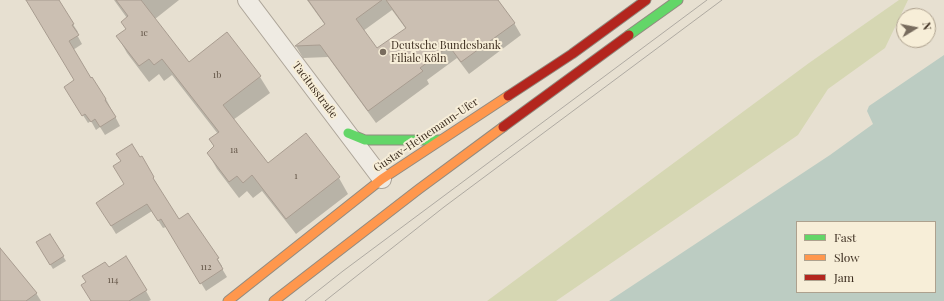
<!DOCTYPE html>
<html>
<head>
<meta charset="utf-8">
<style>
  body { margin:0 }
  #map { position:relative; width:944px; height:301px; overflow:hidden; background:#e7e0d1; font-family:"Playfair Display",serif }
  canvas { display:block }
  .legend { position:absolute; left:796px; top:221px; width:140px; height:72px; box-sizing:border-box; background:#f7eed8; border:1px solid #ada18e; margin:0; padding:5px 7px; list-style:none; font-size:12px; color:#3d2e20 }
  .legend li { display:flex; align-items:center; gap:8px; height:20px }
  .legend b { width:20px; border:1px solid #ada18e }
  .north { position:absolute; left:896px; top:8px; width:40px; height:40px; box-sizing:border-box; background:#f7eed8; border:1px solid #ada18e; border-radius:50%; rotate:80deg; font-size:11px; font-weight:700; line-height:16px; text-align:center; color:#3d2e20 }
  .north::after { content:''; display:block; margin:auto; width:14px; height:18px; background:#786c5e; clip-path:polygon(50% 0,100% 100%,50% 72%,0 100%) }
</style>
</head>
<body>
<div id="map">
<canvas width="944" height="301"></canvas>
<ul class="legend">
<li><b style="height:5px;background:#63d668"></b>Fast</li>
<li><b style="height:5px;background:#ff974d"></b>Slow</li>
<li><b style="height:5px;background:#b3261e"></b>Jam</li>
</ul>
<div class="north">N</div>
</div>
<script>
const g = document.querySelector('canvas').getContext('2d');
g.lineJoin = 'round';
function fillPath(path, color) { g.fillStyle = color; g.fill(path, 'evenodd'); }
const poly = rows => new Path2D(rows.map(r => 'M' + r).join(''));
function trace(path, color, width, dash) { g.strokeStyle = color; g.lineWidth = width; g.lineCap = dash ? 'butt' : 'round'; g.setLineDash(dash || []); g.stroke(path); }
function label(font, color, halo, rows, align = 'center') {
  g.font = font + ' "Playfair Display",serif'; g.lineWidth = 4; g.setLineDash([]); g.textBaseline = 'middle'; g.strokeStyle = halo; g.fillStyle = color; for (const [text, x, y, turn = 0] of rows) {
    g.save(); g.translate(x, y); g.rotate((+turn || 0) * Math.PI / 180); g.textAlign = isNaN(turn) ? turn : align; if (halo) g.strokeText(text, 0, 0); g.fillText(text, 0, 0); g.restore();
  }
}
const green = poly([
  [899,0,908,0,885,48,828,89,798,135,556,301,487,301,809,63]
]);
const water = poly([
  [944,55,944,301,609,301,830,155,873,124,867,111,869,106],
  [797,222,935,222,935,292,797,292]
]);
const shadow = poly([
  [27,0,57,0,78,32,76,33,82,44,73,50,91,79,92,78,106,99,120,126,105,135,100,127,96,130,91,121,88,123,70,95,76,81],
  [114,0,179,0,155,19,189,63,260,77,270,93,233,120,268,164,339,178,348,194,296,234,262,191,253,198,247,191,239,198,217,169,208,153,215,148,210,140,218,134,172,75,164,81,159,74,149,82,127,53,118,37,127,30,122,22,127,18],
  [307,0,497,0,514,23,521,35,469,74,457,58,427,80,429,84,376,123,328,57,303,58,296,46,325,25],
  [392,10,406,29,377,49,363,31],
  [141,158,158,186,157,186,179,220,193,220,222,266,221,267,227,277,206,291,166,227,163,228,152,211,116,234,102,211,125,184],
  [50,235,66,261,53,269,37,243],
  [0,249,36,293,41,301,0,301],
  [108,269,146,291,151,300,149,301,92,301]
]);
const building = poly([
  [26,0,59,0,74,24,72,25,79,35,69,41,91,78,92,77,106,99,105,100,116,117,100,127,95,119,91,122,85,114,82,116,64,87,74,80,26,0],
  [116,0,141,0,189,62,227,32,261,76,223,105,268,163,306,133,340,177,286,219,252,175,243,183,237,176,229,182,207,153,214,146,209,139,219,132,162,59,154,65,149,59,139,66,116,36,126,29,121,22,128,16,116,0],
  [308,0,382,0,356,19,377,48,406,28,386,0,498,0,515,23,461,62,449,46,420,68,423,71,368,111,320,45,295,46,325,24,308,0],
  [132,144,140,157,142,156,154,177,153,178,179,219,188,213,219,258,217,259,223,269,200,284,161,219,158,221,147,204,111,226,96,203,124,184,113,166,121,161,116,154,132,144],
  [50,234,64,256,50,265,36,242,50,234],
  [0,248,37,293,26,301,0,301,0,248],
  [126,256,147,290,129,301,91,301,81,285,86,282,82,276,105,262,109,267,126,256]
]);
const street = poly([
  [247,0,382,179]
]);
const fast = poly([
  [629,35,678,0],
  [348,133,365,140,439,140]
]);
const slow = poly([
  [228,301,382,179,508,96],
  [274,301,419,189,503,127]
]);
const jam = poly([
  [508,96,572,54,646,0],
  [503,127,629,35]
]);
const tram = poly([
  [305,301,343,271,707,0],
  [325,301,444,207,722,0]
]);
const markers = [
  [383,52,4,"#786c5e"]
];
const numberNames = [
  ["1c",144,33],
  ["1b",217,75],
  ["1a",234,150],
  ["1",296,176],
  ["112",206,267],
  ["114",113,280]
];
const poiNames = [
  ["Deutsche Bundesbank",391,46],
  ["Filiale Köln",391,59]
];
const streetNames = [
  ["Tacitusstraße",315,90,53],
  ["Gustav-Heinemann-Ufer",426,135,-34]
];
fillPath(green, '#d6d7b3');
fillPath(water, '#bcccc2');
fillPath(shadow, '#0003');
fillPath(building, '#cbbfb2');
trace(building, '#a89c90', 1);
trace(street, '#ada599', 20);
trace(fast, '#928b80', 11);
trace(slow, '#928b80', 11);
trace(jam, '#928b80', 11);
trace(street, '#efebe3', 18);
trace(fast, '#63d668', 9);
trace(slow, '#ff974d', 9);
trace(jam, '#b3261e', 9);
trace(tram, '#afaaa2', 1);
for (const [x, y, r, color] of markers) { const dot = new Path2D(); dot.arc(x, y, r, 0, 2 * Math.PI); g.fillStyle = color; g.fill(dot); trace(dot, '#f7eed8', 1.5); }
label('9px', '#605244', null, numberNames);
label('11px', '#3d2e20', '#f7eed8', poiNames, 'left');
label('11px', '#3d2e20', '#f7eed8', streetNames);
</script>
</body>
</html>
